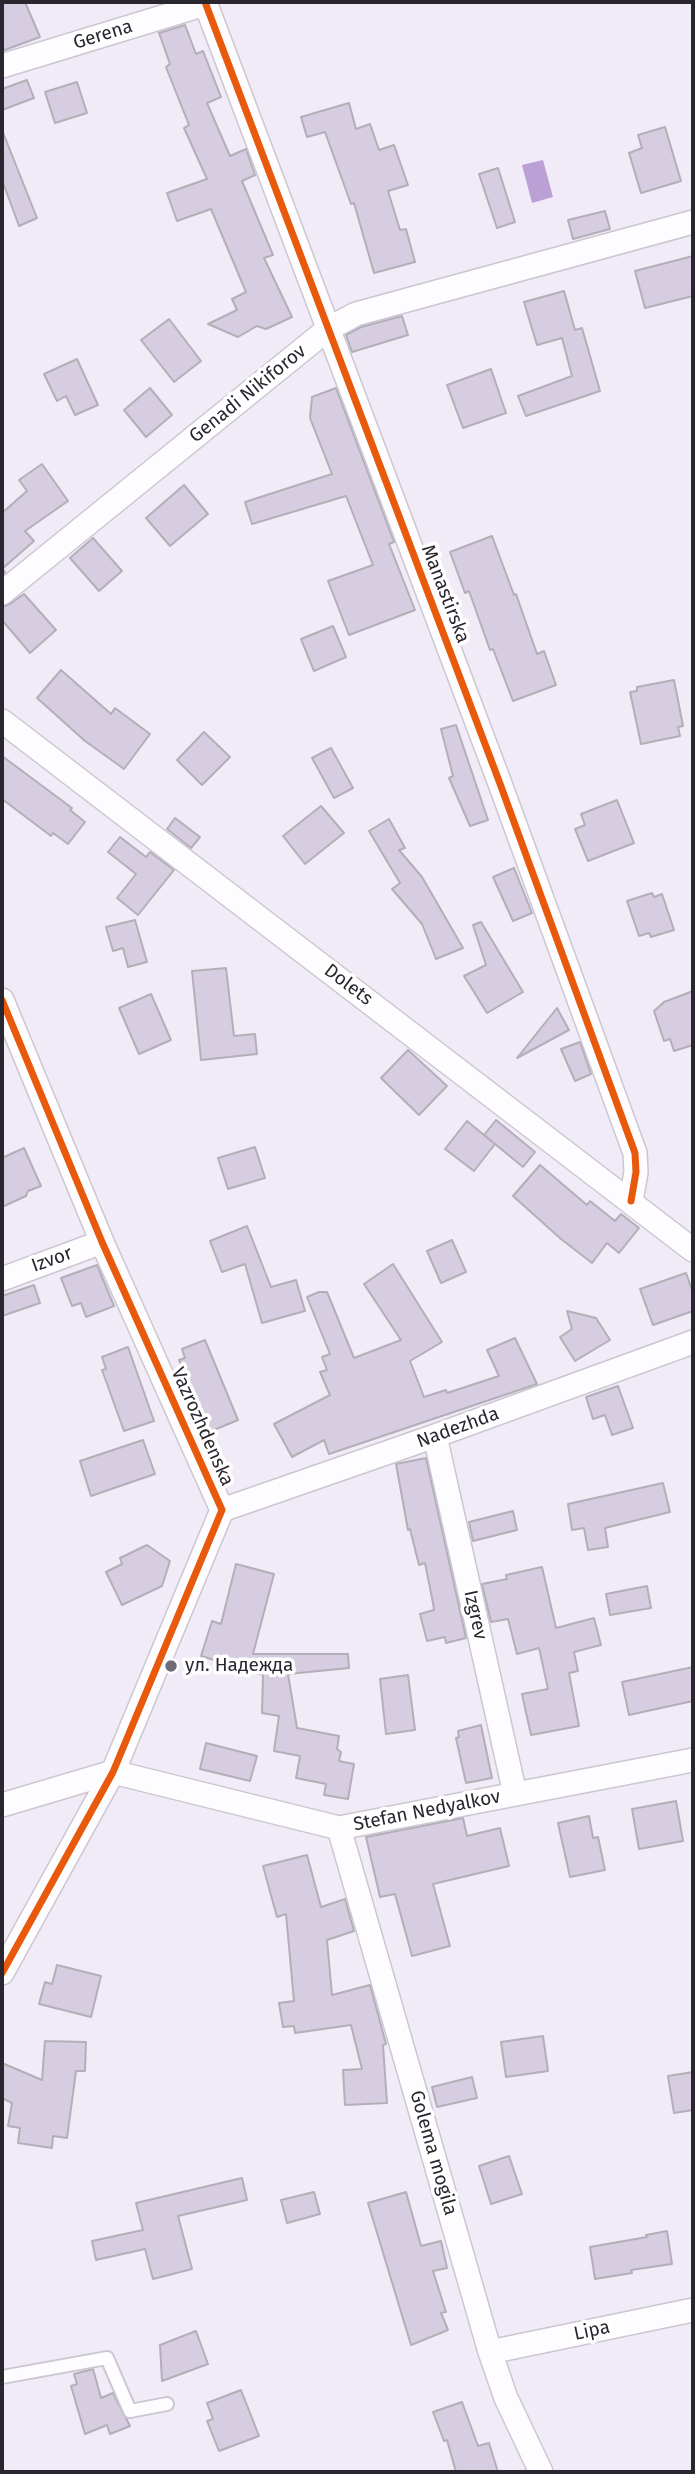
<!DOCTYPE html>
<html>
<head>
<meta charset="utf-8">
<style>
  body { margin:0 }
  #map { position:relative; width:695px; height:2474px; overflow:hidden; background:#f1ebf7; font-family:"Fira Sans",sans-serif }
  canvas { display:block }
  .frame { position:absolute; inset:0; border:4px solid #2a262f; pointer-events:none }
</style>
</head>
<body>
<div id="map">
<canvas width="695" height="2474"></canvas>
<div class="frame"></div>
</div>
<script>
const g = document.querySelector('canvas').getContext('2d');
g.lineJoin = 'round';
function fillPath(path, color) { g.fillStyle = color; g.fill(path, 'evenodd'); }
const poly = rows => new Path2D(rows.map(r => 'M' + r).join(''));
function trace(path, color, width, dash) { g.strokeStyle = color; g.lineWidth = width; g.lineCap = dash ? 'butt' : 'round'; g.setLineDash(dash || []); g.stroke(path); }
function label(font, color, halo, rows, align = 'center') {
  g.font = font + ' "Fira Sans",sans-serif'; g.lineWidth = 7; g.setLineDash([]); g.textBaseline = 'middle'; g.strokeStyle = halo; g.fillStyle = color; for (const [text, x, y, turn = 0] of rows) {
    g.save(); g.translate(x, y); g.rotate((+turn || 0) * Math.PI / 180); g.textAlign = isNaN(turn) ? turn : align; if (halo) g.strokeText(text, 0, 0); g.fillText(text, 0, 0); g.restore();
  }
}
const water = poly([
  [543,160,553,197,532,203,522,165]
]);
const building = poly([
  [2,2,25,2,40,37,2,51,2,2],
  [185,25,196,54,203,51,221,97,207,103,230,156,246,149,255,175,242,181,273,255,264,258,292,317,266,329,257,326,238,337,208,324,237,310,232,299,246,292,211,209,177,221,167,193,207,179,184,128,189,125,166,67,170,64,159,33,185,25],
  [27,80,34,98,2,110,2,89,27,80],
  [77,82,87,113,55,123,45,92,77,82],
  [349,103,356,129,370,124,379,150,394,145,408,185,388,191,400,230,406,229,415,262,374,273,354,203,351,204,325,132,307,137,301,117,349,103],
  [665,127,681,181,641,193,629,153,642,148,638,135,665,127],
  [2,130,37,218,19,226,2,180,2,130],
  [498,168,515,222,497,228,479,174,498,168],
  [605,211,610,229,573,239,568,220,605,211],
  [693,256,693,296,645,308,635,271,693,256],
  [564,291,575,330,582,328,600,391,526,416,518,396,572,376,562,338,537,345,524,302,564,291],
  [402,316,408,335,352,352,346,335,361,327,402,316],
  [169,319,201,361,174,382,141,340,169,319],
  [77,359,98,405,75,415,66,396,57,401,44,374,77,359],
  [491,369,506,413,463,428,447,385,491,369],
  [150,388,172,415,146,437,124,410,150,388],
  [336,388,394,542,389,544,415,610,349,635,328,581,373,565,346,496,252,524,245,502,332,474,310,418,312,397,336,388],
  [42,464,68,501,25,531,34,541,2,569,5,572,2,575,2,513,27,491,19,480,42,464],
  [184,485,208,514,170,546,146,518,184,485],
  [492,536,514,595,516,594,537,654,544,651,556,685,513,701,493,649,490,650,469,591,465,593,450,552,492,536],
  [93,538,122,571,99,591,70,558,93,538],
  [24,594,56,630,30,653,2,620,2,607,10,604,24,594],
  [333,626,346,657,314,671,301,639,333,626],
  [61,670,111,714,115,708,150,734,124,769,85,741,37,698,61,670],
  [674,680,683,726,678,727,680,736,641,744,630,692,637,691,637,687,674,680],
  [456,725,488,820,470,826,449,778,453,776,441,729,456,725],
  [204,732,230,757,202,785,177,760,204,732],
  [331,748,353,788,334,798,312,758,331,748],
  [2,756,72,808,70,810,85,822,68,844,53,833,51,836,2,799,2,756],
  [617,800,634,843,588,861,575,829,585,825,581,814,617,800],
  [321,806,344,833,305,864,283,836,321,806],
  [175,818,200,837,191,848,167,829,175,818],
  [389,819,405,848,399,850,422,877,463,948,436,959,422,924,392,889,400,883,369,831,389,819],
  [120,837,146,857,150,852,174,870,138,915,117,898,136,874,108,852,120,837],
  [514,868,532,913,513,921,493,877,514,868],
  [652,893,654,897,662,894,674,930,651,937,649,933,639,936,627,901,652,893],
  [135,920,147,962,128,967,123,948,113,951,106,927,135,920],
  [481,922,523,992,487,1013,464,976,486,965,473,925,481,922],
  [226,968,234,1036,255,1034,257,1054,201,1060,192,971,226,968],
  [693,991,693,1045,674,1051,670,1039,664,1041,654,1011,664,1002,693,991],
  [151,994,171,1040,139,1054,119,1008,151,994],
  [557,1008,569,1030,517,1058,557,1008],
  [580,1042,591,1074,575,1081,561,1049,580,1042],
  [408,1050,447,1086,419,1115,381,1078,408,1050],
  [496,1120,535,1152,523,1167,484,1135,496,1120],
  [467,1121,495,1144,474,1171,445,1149,467,1121],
  [255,1147,265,1178,228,1189,218,1158,255,1147],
  [24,1148,41,1186,28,1191,26,1196,2,1207,2,1158,24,1148],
  [540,1165,587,1205,590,1201,615,1221,621,1214,639,1228,619,1253,607,1243,592,1263,561,1239,513,1196,540,1165],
  [247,1226,271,1287,296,1280,305,1311,262,1323,245,1264,222,1272,210,1241,247,1226],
  [452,1240,466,1272,441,1283,427,1251,452,1240],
  [393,1264,442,1342,410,1361,424,1397,446,1390,447,1393,499,1376,487,1350,515,1338,537,1384,329,1454,324,1440,292,1457,274,1424,330,1395,320,1372,327,1370,322,1357,330,1354,307,1297,319,1292,327,1292,354,1358,401,1340,364,1284,393,1264],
  [97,1265,114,1306,86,1317,81,1303,72,1306,61,1278,97,1265],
  [686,1273,693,1293,693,1311,653,1325,640,1289,686,1273],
  [34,1285,40,1303,2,1316,2,1296,34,1285],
  [567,1311,596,1318,610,1340,575,1361,560,1337,572,1329,567,1311],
  [205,1340,238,1420,209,1432,179,1360,185,1358,182,1349,205,1340],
  [128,1347,154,1421,124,1431,102,1370,106,1369,102,1357,128,1347],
  [618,1386,633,1428,612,1435,605,1415,593,1419,586,1397,618,1386],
  [143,1440,155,1474,91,1496,80,1461,143,1440],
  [426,1458,466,1638,446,1643,445,1637,427,1641,420,1614,434,1610,433,1603,425,1563,419,1565,410,1529,408,1530,396,1464,426,1458],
  [663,1483,670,1512,605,1528,608,1547,588,1550,584,1528,572,1530,568,1504,663,1483],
  [513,1511,517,1530,473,1541,469,1522,513,1511],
  [147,1545,170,1561,162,1586,122,1605,106,1572,122,1564,120,1558,147,1545],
  [236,1564,274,1574,253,1654,348,1654,349,1668,288,1674,297,1728,339,1736,337,1749,341,1752,339,1761,354,1764,348,1799,324,1795,326,1784,296,1778,300,1756,274,1751,279,1716,262,1713,263,1675,201,1656,212,1621,221,1624,236,1564],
  [542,1567,556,1628,594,1618,601,1645,574,1652,578,1671,569,1673,579,1726,531,1735,522,1694,548,1689,539,1648,517,1654,508,1619,491,1622,482,1584,507,1579,506,1575,542,1567],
  [647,1586,651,1608,610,1615,606,1594,647,1586],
  [693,1667,693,1701,629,1715,622,1682,693,1667],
  [408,1675,415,1730,386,1734,380,1679,408,1675],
  [481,1725,492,1778,466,1783,456,1738,459,1737,458,1731,481,1725],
  [206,1743,257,1756,250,1781,200,1769,206,1743],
  [676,1801,683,1841,639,1849,632,1809,676,1801],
  [589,1816,593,1838,598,1837,605,1870,570,1877,558,1823,589,1816],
  [463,1818,467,1836,500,1828,509,1866,433,1884,450,1946,412,1956,395,1894,380,1897,366,1837,463,1818],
  [307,1855,321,1907,345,1899,354,1931,327,1940,332,1995,370,1985,386,2044,383,2045,387,2103,345,2105,343,2070,362,2069,351,2025,295,2033,294,2026,283,2027,279,2003,294,2001,286,1914,277,1917,263,1866,307,1855],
  [57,1965,101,1976,91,2017,39,2004,45,1982,52,1984,57,1965],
  [543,2036,548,2071,506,2077,501,2042,543,2036],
  [45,2041,86,2042,85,2071,76,2071,67,2138,53,2136,52,2148,18,2143,20,2128,8,2126,12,2103,2,2098,2,2063,42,2080,45,2041],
  [693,2072,693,2110,674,2113,668,2076,693,2072],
  [472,2077,477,2098,437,2107,432,2087,472,2077],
  [509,2156,522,2194,491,2204,479,2166,509,2156],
  [242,2178,247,2200,178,2216,192,2269,153,2279,145,2249,96,2260,92,2241,143,2230,136,2203,242,2178],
  [314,2192,320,2214,287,2223,281,2200,314,2192],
  [406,2192,421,2246,441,2241,447,2268,433,2271,446,2312,441,2313,448,2330,411,2345,368,2203,406,2192],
  [667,2231,672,2264,631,2270,632,2273,595,2279,590,2247,647,2237,646,2235,667,2231],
  [196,2331,208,2364,162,2381,160,2345,196,2331],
  [93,2369,101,2398,113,2393,130,2426,110,2434,107,2425,85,2434,71,2386,77,2384,74,2374,93,2369],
  [241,2390,259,2436,219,2451,207,2421,213,2419,207,2403,241,2390],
  [462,2402,478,2446,489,2443,498,2472,456,2472,447,2440,444,2441,433,2412,462,2402]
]);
const lane = poly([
  [2,2377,107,2358,130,2411,167,2404]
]);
const street = poly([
  [205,2,499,781,635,1153,636,1172,631,1201],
  [2,66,205,4],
  [2,593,328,329,356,314,693,222],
  [2,721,693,1250],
  [2,1000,102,1242,222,1510,113,1772,2,1973],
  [2,1279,102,1242],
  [435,1436,515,1794],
  [222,1510,435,1436,693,1342],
  [2,1805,113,1772,339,1828,693,1760],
  [339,1828,490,2352,506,2398,541,2472],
  [490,2352,693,2310]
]);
const cycleway = poly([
  [205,2,499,781,635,1153,636,1172,631,1201],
  [2,1000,102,1242,222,1510,113,1772,2,1973]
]);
const markers = [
  [171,1666,7,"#706b75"]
];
const streetNames = [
  ["Gerena",103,35,-17],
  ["Genadi Nikiforov",248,394,-39],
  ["Manastirska",445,594,69],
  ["Dolets",348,985,37],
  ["Izvor",52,1260,-20],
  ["Vazrozhdenska",202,1427,66],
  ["Nadezhda",458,1428,-20],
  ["Izgrev",475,1615,77],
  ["Stefan Nedyalkov",427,1811,-11],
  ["Golema mogila",433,2153,74],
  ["Lipa",592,2331,-12]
];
const poiNames = [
  ["ул. Надежда",185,1666]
];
fillPath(water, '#baa0d5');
fillPath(building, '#d6cde0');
trace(building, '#b3aeb8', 2);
trace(lane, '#cbc6d1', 16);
trace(street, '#cbc6d1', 26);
trace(lane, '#fdfcfe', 12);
trace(street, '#fdfcfe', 23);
trace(cycleway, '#e8590c', 7);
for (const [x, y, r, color] of markers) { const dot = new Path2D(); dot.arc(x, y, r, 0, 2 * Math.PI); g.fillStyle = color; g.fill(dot); trace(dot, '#fff', 2.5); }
label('19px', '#2a262f', '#fff', streetNames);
label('19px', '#2a262f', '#fff', poiNames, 'left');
</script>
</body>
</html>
